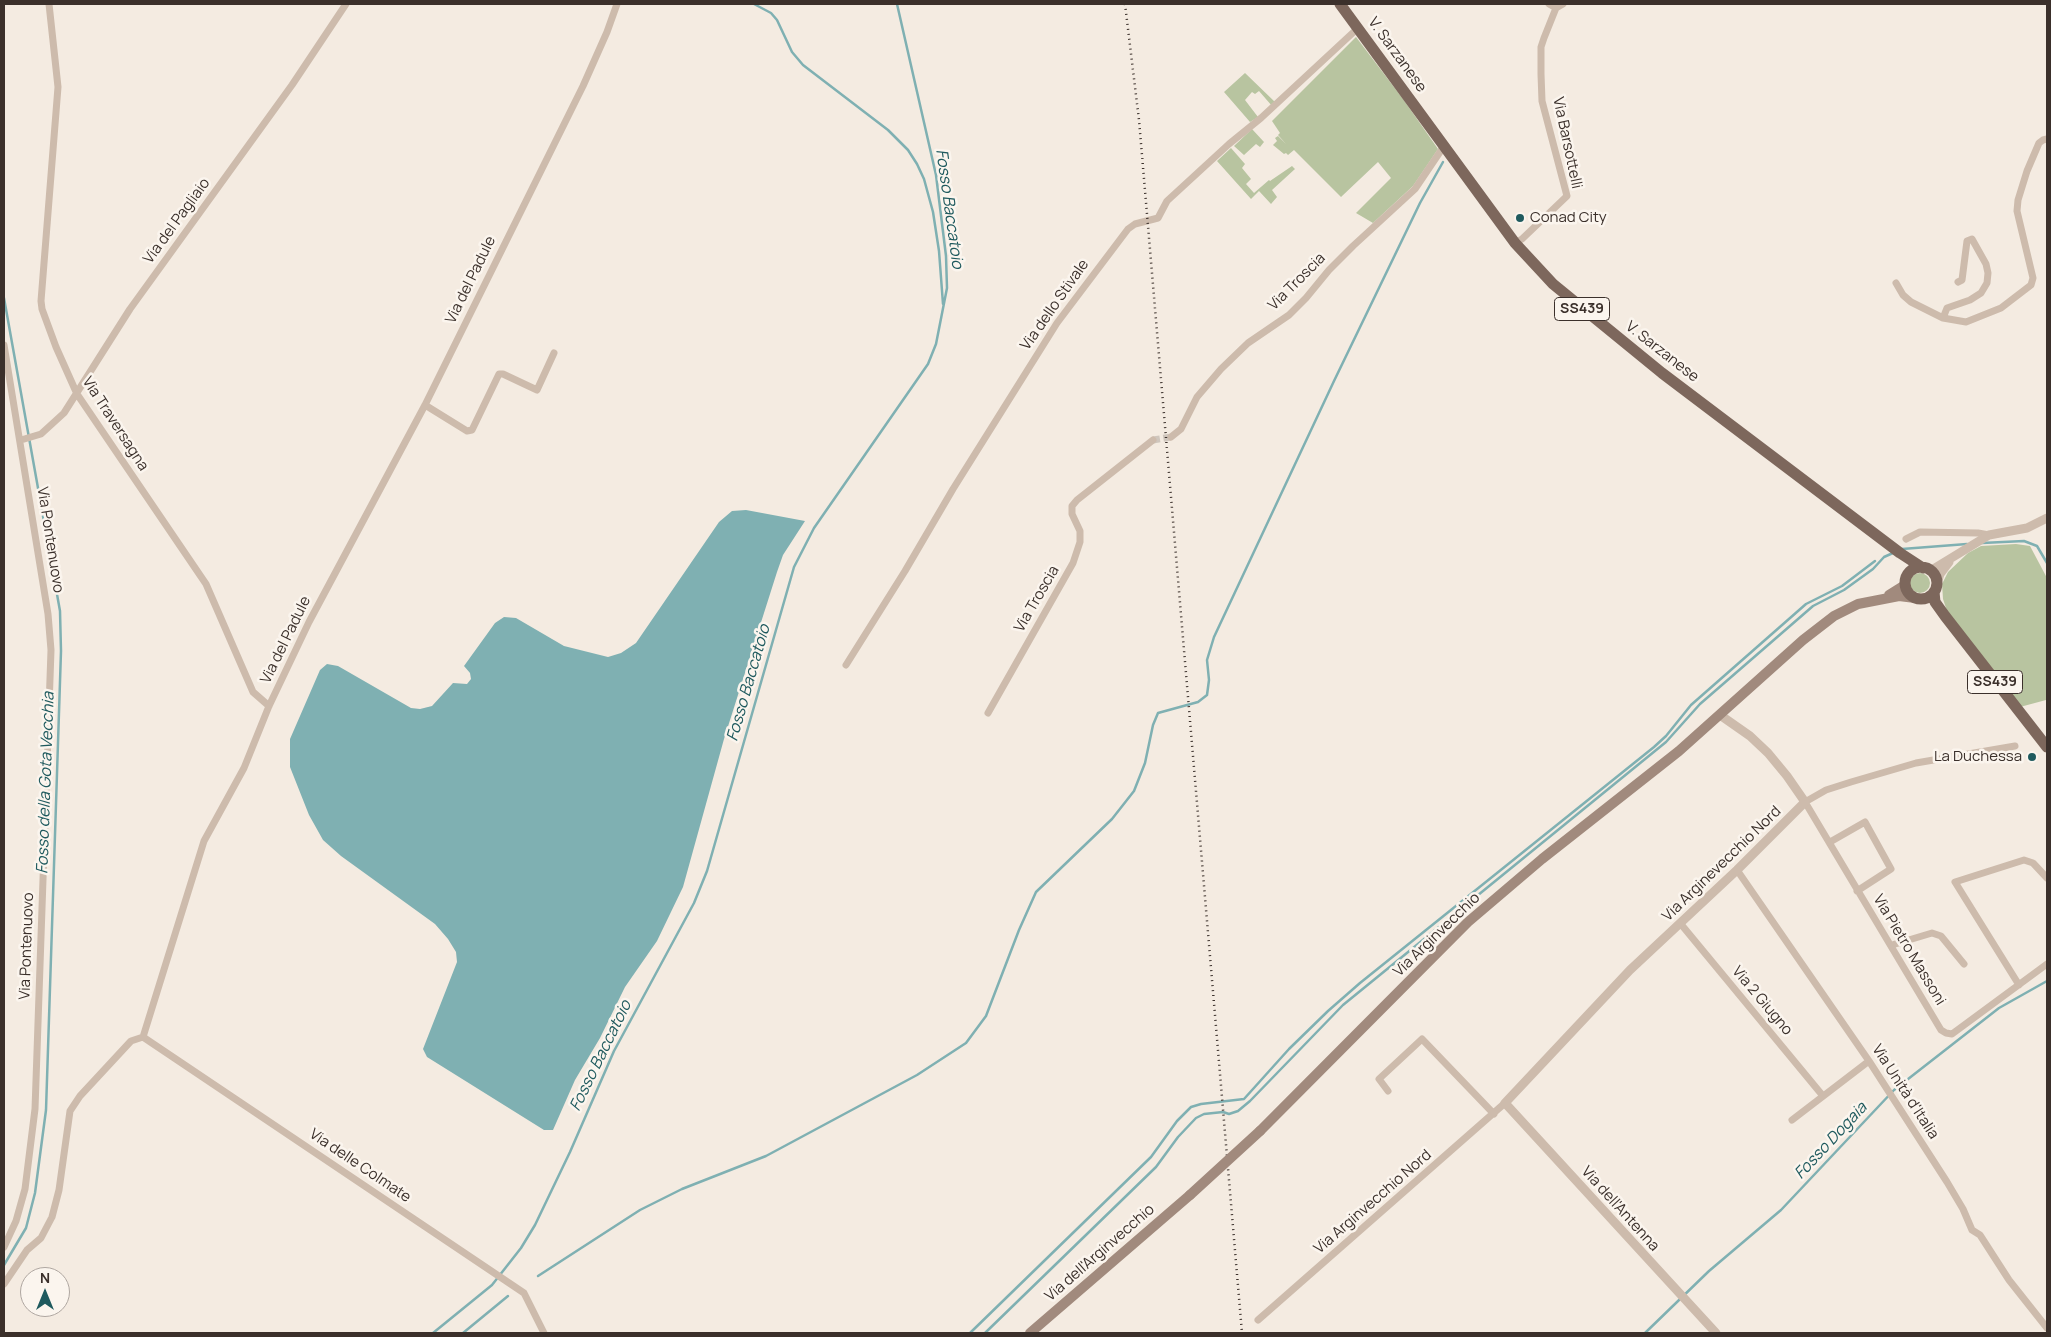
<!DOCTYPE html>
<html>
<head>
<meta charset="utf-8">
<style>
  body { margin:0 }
  #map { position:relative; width:2051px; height:1337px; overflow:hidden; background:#f4ebe1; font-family:Manrope,sans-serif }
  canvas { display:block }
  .frame { position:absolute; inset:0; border:5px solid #3b302b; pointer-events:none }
  .north { position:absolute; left:20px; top:1267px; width:50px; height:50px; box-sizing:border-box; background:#fbf5ee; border:1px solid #aea6a0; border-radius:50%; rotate:0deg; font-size:14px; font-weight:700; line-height:20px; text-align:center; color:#3b302b }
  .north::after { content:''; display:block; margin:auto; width:18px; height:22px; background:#1f5a5e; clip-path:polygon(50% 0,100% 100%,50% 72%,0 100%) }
</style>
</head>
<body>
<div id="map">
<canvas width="2051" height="1337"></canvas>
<div class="frame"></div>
<div class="north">N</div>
</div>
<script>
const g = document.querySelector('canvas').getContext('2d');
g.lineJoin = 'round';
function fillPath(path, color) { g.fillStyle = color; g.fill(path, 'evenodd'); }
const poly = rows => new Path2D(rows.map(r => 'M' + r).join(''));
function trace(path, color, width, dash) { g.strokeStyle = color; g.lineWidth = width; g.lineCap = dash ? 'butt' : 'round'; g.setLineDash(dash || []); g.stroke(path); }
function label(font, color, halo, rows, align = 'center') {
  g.font = font + ' Manrope,sans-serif'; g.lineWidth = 5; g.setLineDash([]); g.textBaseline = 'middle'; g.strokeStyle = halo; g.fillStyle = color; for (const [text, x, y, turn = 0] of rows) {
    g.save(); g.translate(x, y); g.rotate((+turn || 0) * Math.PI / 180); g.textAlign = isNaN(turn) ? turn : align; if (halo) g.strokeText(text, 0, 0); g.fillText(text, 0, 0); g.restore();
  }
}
const green = poly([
  [1356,37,1403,99,1438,149,1413,186,1373,223,1356,213,1391,178,1378,162,1341,197,1294,150,1288,155,1286,153,1284,154,1273,145,1277,141,1275,138,1278,136,1286,144,1278,135,1280,133,1272,121],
  [1245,73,1275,102,1272,106,1259,91,1255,94,1252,92,1245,100,1258,117,1250,122,1224,92],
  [1252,129,1264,142,1260,147,1256,144,1244,155,1234,146],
  [1231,148,1245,164,1242,168,1251,179,1246,184,1254,193,1269,180,1270,181,1292,166,1295,169,1272,190,1277,197,1271,204,1259,191,1251,199,1217,161],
  [2016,544,2030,546,2047,578,2047,703,2046,700,2020,707,1947,611,1943,599,1942,584,1948,572,1968,553,1981,546],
  '1910 583a10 10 0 1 1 20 0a10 10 0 1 1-20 0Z'
]);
const water = poly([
  [746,510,805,521,783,555,777,572,724,739,683,887,657,941,625,987,600,1038,575,1080,553,1130,544,1130,427,1057,423,1049,457,962,456,952,448,939,435,924,341,856,323,840,309,815,290,767,290,739,320,670,327,664,338,666,411,708,420,709,432,706,453,683,467,684,471,679,470,673,464,666,495,623,504,617,516,618,564,646,608,657,621,653,636,643,719,522,732,511]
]);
const stream = poly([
  [754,4,771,13,777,20,792,52,803,65,888,130,908,150,917,164,924,179,933,212,939,251,943,304],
  [4,298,60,611,61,651,46,1110,35,1193,26,1228,4,1265],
  [1982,543,2024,541,2037,546,2047,563],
  [1902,549,1967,544],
  [538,1276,640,1210,682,1189,766,1156,917,1075,966,1043,986,1016,1019,930,1036,892,1112,819,1134,791,1145,763,1153,725,1158,713,1198,702,1207,695,1209,680,1207,660,1214,637,1334,381,1420,203,1443,162],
  [433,1333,492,1285,521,1248,535,1225,570,1152,614,1051,694,903,707,871,794,567,814,528,928,364,936,344,947,288,946,256,936,175,897,4],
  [463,1333,508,1296],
  [970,1333,1151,1157,1177,1121,1191,1107,1201,1104,1244,1099,1289,1049,1328,1011,1360,983,1654,747,1666,736,1691,705,1806,604,1842,586,1875,561],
  [985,1333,1156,1167,1178,1137,1196,1118,1204,1114,1223,1112,1229,1114,1238,1111,1250,1101,1343,1005,1666,742,1700,704,1813,606,1844,590,1873,569,1884,557,1893,553],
  [1645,1333,1709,1271,1781,1210,1894,1090,1999,1008,2047,981]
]);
const minorTunnel = poly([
  [1153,440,1171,437]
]);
const minor = poly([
  [49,4,58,87,41,301,42,309,56,347,77,394,206,584,253,692,269,706],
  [1549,4,1556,8],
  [1515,243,1522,239,1567,196,1542,101,1541,74,1541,47,1544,38,1556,8,1563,4],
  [1896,283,1903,295,1911,302,1943,318,1966,322,2001,308,2031,285,2033,278,2017,211,2018,200,2027,171,2039,143,2043,140,2047,139],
  [1943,318,1947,308,1970,300,1981,293,1987,283,1988,273,1986,264,1972,239,1967,241,1962,280,1958,282],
  [4,345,48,614,51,650,35,1109,25,1189,16,1221,4,1247],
  [425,405,467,431,472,430,499,374,503,374,537,390,554,353],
  [1171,437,1181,429,1197,397,1221,369,1248,343,1289,315,1306,298,1329,270,1353,246,1415,189,1444,146],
  [21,440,41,434,64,413,130,309,292,85,346,4],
  [1906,539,1920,532,1978,533,1989,535],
  [846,665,905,571,953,489,1057,323,1128,229,1135,224,1158,218,1167,201,1229,144,1261,118,1358,28],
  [988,713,1073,563,1080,542,1080,531,1072,514,1072,506,1077,500,1153,440],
  [2015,746,1916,763,1851,782,1826,790,1805,802,1941,1030,1946,1033,1952,1034,2047,964],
  [1830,842,1865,822,1891,869,1857,891],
  [1737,870,1869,1061,1947,1182,1963,1209,1972,1230,1980,1235,2009,1280,2047,1328],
  [1680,923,1823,1096],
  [1892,945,1932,933,1941,936,1964,964],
  [2019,985,1955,882,2024,860,2033,863,2047,878],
  [143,1037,204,841,244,768,269,706,309,622,425,405,583,86,607,32,617,4],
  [143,1037,524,1293,544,1333],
  [1388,1091,1379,1079,1422,1039,1494,1114],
  [1792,1120,1869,1061],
  [4,1284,27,1250,41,1238,52,1217,59,1190,70,1111,80,1096,131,1041,143,1037],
  [1258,1320,1505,1103]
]);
const tertiary = poly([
  [1930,571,1989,535,2027,528,2047,518],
  [1936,586,1940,574,1949,562],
  [1716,1333,1505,1103,1630,970,1737,870,1805,802,1787,776,1768,753,1750,736,1720,715]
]);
const secondary = poly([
  [1889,595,1905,585],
  [1260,1131,1468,922,1542,859,1679,751,1803,640,1834,616,1858,604,1899,596,1915,598],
  [1030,1333,1190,1195]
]);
const primary = poly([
  [1340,4,1515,243,1553,284,1662,373,1900,553,1923,568],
  '1905 583a16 16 0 1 1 32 0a16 16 0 1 1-32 0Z',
  [1934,592,1935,602,1945,616,2047,747]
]);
const rail = poly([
  [1125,4,1139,120,1242,1333]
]);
const secondaryBridge = poly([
  [1190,1195,1260,1131]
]);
const markers = [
  [1520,218,5,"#1f5a5e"],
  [2032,757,5,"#1f5a5e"]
];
const shields = [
  [1582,309,55],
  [1995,682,55]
];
const shieldNames = [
  ["SS439",1582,309],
  ["SS439",1995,682]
];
const streetNames = [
  ["V. Sarzanese",1397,55,54],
  ["Via Barsottelli",1567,143,78],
  ["Via del Pagliaio",177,221,-54],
  ["Via del Padule",471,280,-64],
  ["Via Troscia",1297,282,-45],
  ["Via dello Stivale",1055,305,-55],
  ["V. Sarzanese",1662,352,38],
  ["Via Traversagna",115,424,57],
  ["Via Pontenuovo",50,540,81],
  ["Via Troscia",1037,599,-60],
  ["Via del Padule",286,640,-64],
  ["Via Arginevecchio Nord",1722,864,-44],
  ["Via Arginvecchio",1437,935,-44],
  ["Via Pontenuovo",27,946,-88],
  ["Via Pietro Massoni",1909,950,59],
  ["Via 2 Giugno",1762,1001,50],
  ["Via Unità d'Italia",1905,1092,57],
  ["Via delle Colmate",360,1166,34],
  ["Via Arginvecchio Nord",1373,1202,-41],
  ["Via dell'Antenna",1620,1209,48],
  ["Via dell'Arginvecchio",1100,1253,-41]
];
const poiNames = [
  ["Conad City",1530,218],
  ["La Duchessa",2022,757,"right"]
];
const waterNames = [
  ["Fosso Baccatoio",949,209,82],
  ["Fosso Baccatoio",749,683,-74],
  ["Fosso della Gota Vecchia",46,783,-88],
  ["Fosso Baccatoio",601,1056,-64],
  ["Fosso Dogaia",1831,1141,-47]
];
fillPath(green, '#b8c4a0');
fillPath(water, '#7fb0b2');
trace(stream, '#7fb0b2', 2.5);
trace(minorTunnel, '#cfc6bd', 7, [7, 3.5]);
trace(minor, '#cdbbac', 7);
trace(tertiary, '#cdbbac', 9);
trace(secondary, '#a18a7d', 10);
trace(primary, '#7d675c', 11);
trace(rail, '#3b302b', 2.5, [1, 4]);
trace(secondaryBridge, '#a18a7d', 10);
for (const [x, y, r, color] of markers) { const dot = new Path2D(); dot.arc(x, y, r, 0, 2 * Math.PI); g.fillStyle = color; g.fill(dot); trace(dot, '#fbf5ee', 2); }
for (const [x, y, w] of shields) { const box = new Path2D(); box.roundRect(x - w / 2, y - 11.5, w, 23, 4); g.fillStyle = '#fbf5ee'; g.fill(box); trace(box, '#3b302b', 1); }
label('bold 14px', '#3b302b', null, shieldNames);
label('15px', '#3b302b', '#fbf5ee', streetNames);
label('15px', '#3b302b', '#fbf5ee', poiNames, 'left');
label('italic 16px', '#1f5a5e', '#fbf5ee', waterNames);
</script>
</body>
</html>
